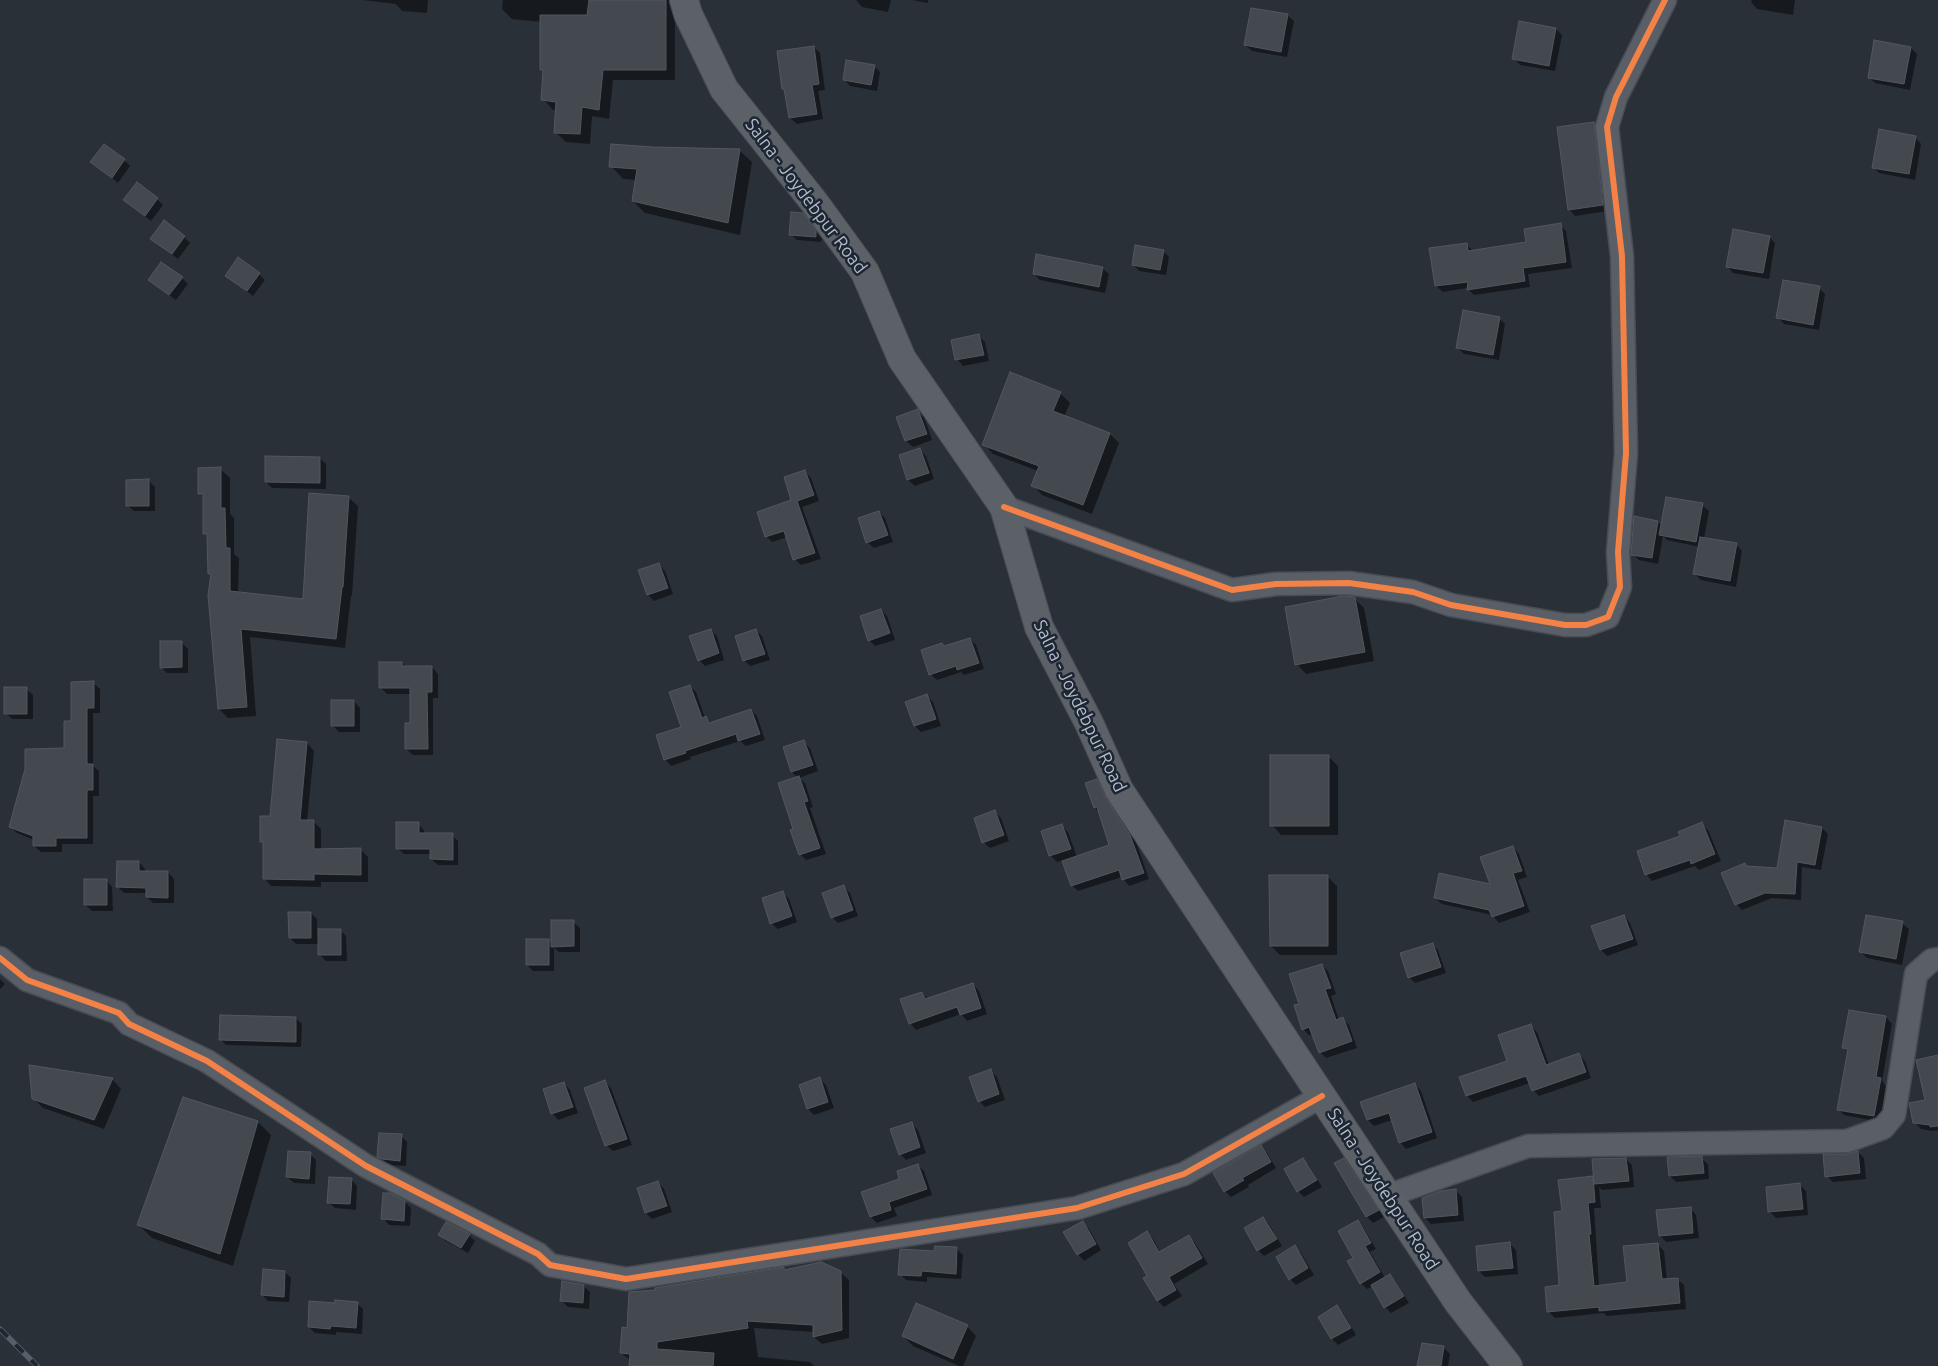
<!DOCTYPE html>
<html>
<head>
<meta charset="utf-8">
<style>
  body { margin:0 }
  canvas { display:block; background:#2a3038 }
</style>
</head>
<body>
<canvas width="1938" height="1366"></canvas>
<script>
const g = document.querySelector('canvas').getContext('2d');
g.lineJoin = 'round';
function fillPath(path, color) { g.fillStyle = color; g.fill(path, 'evenodd'); }
const poly = rows => new Path2D(rows.map(r => 'M' + r).join(''));
function trace(path, color, width, dash) { g.strokeStyle = color; g.lineWidth = width; g.lineCap = dash ? 'butt' : 'round'; g.setLineDash(dash || []); g.stroke(path); }
function label(font, color, halo, rows, align = 'center') {
  g.font = font + ' Ubuntu,sans-serif'; g.lineWidth = 5; g.setLineDash([]); g.textBaseline = 'middle'; g.strokeStyle = halo; g.fillStyle = color; for (const [text, x, y, turn = 0] of rows) {
    g.save(); g.translate(x, y); g.rotate((+turn || 0) * Math.PI / 180); g.textAlign = isNaN(turn) ? turn : align; if (halo) g.strokeText(text, 0, 0); g.fillText(text, 0, 0); g.restore();
  }
}
const shadow = poly([
  [362,0,428,0,427,13,402,11,396,4],
  [503,0,678,0,675,12,675,80,613,80,609,119,592,116,590,144,566,142,555,132,557,110,553,110,543,99,544,72,541,69,542,22,512,19,502,9],
  [856,0,891,0,888,12,862,7],
  [912,0,928,0,928,3],
  [1752,0,1795,0,1793,15,1757,9,1751,2],
  [1287,15,1294,21,1287,57,1252,51,1245,45],
  [1556,29,1562,35,1555,71,1520,65,1514,58],
  [814,47,820,53,825,90,818,91,823,119,797,124,790,118],
  [1911,48,1917,54,1910,90,1875,83,1869,77],
  [874,66,880,72,877,91,850,86,844,79],
  [1594,123,1600,129,1608,211,1575,216,1569,209],
  [1915,137,1921,144,1915,180,1879,173,1873,167],
  [652,149,739,150,752,162,740,235,645,213,633,201,637,180,623,179,611,166],
  [124,160,130,166,118,183,92,162],
  [157,199,163,205,151,221,125,200],
  [802,215,822,239,821,242,797,240,790,234],
  [1560,225,1566,231,1572,268,1528,274,1530,287,1474,295,1467,288,1443,292,1436,286,1466,244,1473,251,1527,243],
  [184,237,190,243,178,259,152,239],
  [1769,237,1775,243,1769,279,1733,273,1727,266],
  [1163,251,1169,257,1166,275,1139,271,1133,264],
  [1102,268,1109,274,1105,293,1040,280,1034,274],
  [259,274,265,280,253,296,227,275],
  [182,278,188,284,176,300,149,280],
  [1819,288,1825,294,1819,330,1784,324,1778,317],
  [1499,318,1505,324,1499,360,1464,354,1458,348],
  [979,336,985,342,989,361,963,366,957,359],
  [1060,393,1070,403,1064,417,1110,434,1119,443,1092,514,1042,495,1033,485,1038,471,993,454,984,444],
  [917,411,924,417,932,440,913,447,906,441,898,417],
  [920,450,926,456,934,479,915,486,908,480,901,456],
  [320,458,326,464,326,489,272,488,266,482],
  [220,469,230,478,230,514,234,518,234,554,239,558,238,594,304,601,348,497,358,506,352,596,351,596,345,648,250,637,256,716,228,718,219,709,212,577,209,574,209,538,204,533,204,497,200,493],
  [805,472,811,478,819,501,802,507,821,559,801,565,795,559,787,537,772,542,766,536,793,501],
  [149,481,155,487,155,511,134,511,127,505],
  [1702,505,1709,511,1704,539,1736,544,1742,551,1736,587,1701,580,1695,574,1700,547,1667,540,1663,536,1658,564,1639,560,1633,554,1658,522,1662,526],
  [879,512,885,518,893,542,874,548,867,542],
  [659,565,665,571,673,594,654,601,648,595],
  [1354,598,1364,608,1374,661,1306,674,1297,664],
  [881,610,887,616,895,640,875,646,869,640],
  [710,630,717,636,724,660,705,666,699,660],
  [756,630,762,636,770,660,750,666,744,660],
  [970,639,976,645,984,669,964,675,961,672,937,680,930,674,945,647],
  [182,643,188,649,188,673,167,673,161,667],
  [402,663,406,667,432,667,438,674,438,698,433,698,433,755,413,755,406,749,411,724,411,694,387,694,381,688],
  [93,683,100,689,100,713,93,713,93,766,99,771,99,796,93,796,93,844,62,844,62,852,41,852,34,846,34,840,17,833,11,827,66,750,73,722],
  [690,686,696,692,705,718,712,723,751,710,757,716,765,740,746,746,740,741,690,757,691,759,671,766,665,759,682,728],
  [26,689,33,695,33,719,12,719,6,713],
  [927,696,933,702,941,726,921,732,915,726,907,702],
  [354,701,360,708,360,732,339,732,333,726],
  [804,742,810,748,818,771,799,778,805,783,813,807,810,808,826,854,806,860,800,854,795,830,798,778,792,772,784,748],
  [307,743,314,751,307,821,313,821,321,829,321,850,361,850,368,857,368,882,321,882,321,887,271,886,264,878,264,844,261,842,271,817],
  [1329,757,1338,766,1338,835,1281,835,1272,825],
  [1097,781,1103,787,1112,806,1136,842,1149,879,1129,886,1122,877,1078,891,1072,885,1063,860,1057,862,1050,855,1062,826,1068,832,1077,857,1111,846,1100,813,1095,808],
  [995,812,1001,818,1009,841,990,848,983,842],
  [418,824,424,830,424,834,452,835,458,841,458,865,438,865,431,859,431,854,404,854,397,848],
  [1701,824,1708,830,1721,861,1699,870,1695,866,1652,881,1646,874,1681,837],
  [1822,828,1828,834,1821,870,1802,867,1801,900,1772,898,1742,910,1736,904,1745,865,1747,867,1778,869],
  [1513,847,1519,854,1527,877,1518,880,1530,912,1499,923,1492,915,1442,904,1435,898,1492,885],
  [139,862,145,869,145,873,168,872,174,879,174,903,153,903,147,897,147,893,124,893,118,887],
  [1328,877,1337,886,1337,955,1280,955,1271,946],
  [106,880,112,887,113,911,92,911,85,905],
  [844,887,850,893,858,916,838,923,832,917],
  [783,893,789,899,797,922,778,929,771,923],
  [311,913,317,919,317,930,340,930,346,936,347,961,326,961,319,954,319,944,296,944,290,938],
  [1624,916,1630,923,1638,945,1607,956,1601,950],
  [573,922,580,928,580,952,559,952,554,948,554,971,533,971,527,965,548,940,553,945],
  [1902,923,1909,929,1902,965,1867,958,1861,952],
  [1432,944,1438,950,1446,973,1415,983,1409,977],
  [1322,965,1328,971,1336,994,1331,996,1339,1020,1343,1019,1349,1025,1357,1048,1326,1058,1320,1052,1313,1034,1309,1035,1303,1029],
  [0,979,5,984,0,989],
  [973,984,979,991,987,1014,967,1021,961,1014,916,1030,910,1023,922,993,928,999],
  [1886,1017,1892,1024,1882,1081,1886,1086,1880,1122,1844,1115,1838,1109,1849,1052,1844,1047],
  [296,1018,302,1024,301,1047,226,1045,220,1039],
  [1531,1026,1537,1032,1549,1065,1579,1055,1585,1061,1591,1078,1539,1096,1533,1090,1530,1083,1473,1102,1467,1096,1509,1062],
  [1938,1056,1938,1130,1933,1131,1921,1129,1914,1122,1926,1101],
  [991,1071,997,1077,1005,1100,985,1107,979,1101],
  [112,1079,121,1089,104,1129,43,1108,34,1099],
  [820,1079,826,1085,834,1108,814,1115,808,1109,800,1085],
  [605,1082,611,1088,632,1145,613,1151,606,1145],
  [564,1083,570,1090,578,1113,558,1120,552,1113],
  [1415,1084,1421,1091,1437,1138,1406,1149,1400,1142,1392,1120,1374,1126,1368,1120,1362,1102],
  [258,1122,271,1135,233,1266,152,1238,139,1225],
  [912,1124,918,1130,926,1153,906,1160,900,1154],
  [401,1136,407,1142,406,1166,389,1165,379,1157],
  [1261,1147,1267,1153,1276,1168,1248,1185,1249,1187,1231,1197,1225,1191],
  [1858,1152,1864,1158,1866,1179,1833,1182,1827,1176,1847,1155],
  [310,1154,316,1160,315,1184,294,1183,287,1177],
  [1701,1158,1708,1164,1709,1179,1676,1182,1670,1176],
  [1343,1159,1350,1165,1384,1217,1373,1223,1367,1217,1336,1164],
  [1626,1159,1632,1165,1634,1187,1602,1190,1599,1187,1601,1208,1594,1208,1599,1286,1628,1284,1657,1244,1664,1251,1667,1280,1677,1279,1684,1285,1686,1309,1607,1316,1603,1313,1555,1318,1548,1311,1560,1286,1563,1212,1592,1178,1595,1180],
  [1303,1160,1309,1166,1322,1187,1304,1197,1298,1191],
  [918,1165,924,1171,932,1195,894,1208,897,1216,877,1223,871,1217,901,1180],
  [351,1179,357,1186,356,1210,335,1208,328,1202],
  [658,1182,664,1189,672,1212,652,1219,646,1213],
  [1800,1185,1806,1191,1808,1215,1776,1218,1770,1212],
  [1456,1191,1462,1197,1464,1221,1431,1224,1425,1218],
  [405,1202,411,1208,410,1226,389,1225,383,1218],
  [1690,1208,1696,1215,1699,1238,1666,1242,1660,1235],
  [1263,1218,1269,1224,1282,1246,1264,1256,1258,1250],
  [1357,1221,1363,1227,1376,1249,1370,1252,1385,1278,1390,1275,1396,1282,1409,1303,1391,1313,1385,1307,1373,1286,1367,1289,1361,1283,1355,1258],
  [1083,1223,1089,1229,1101,1250,1084,1261,1078,1254],
  [1147,1233,1153,1239,1161,1253,1189,1237,1195,1243,1208,1264,1174,1284,1182,1296,1164,1307,1158,1301,1149,1277],
  [440,1235,469,1235,475,1241,468,1253,446,1241],
  [1510,1244,1516,1250,1518,1274,1485,1277,1479,1271],
  [1295,1247,1301,1253,1314,1275,1296,1285,1290,1279],
  [957,1249,963,1255,961,1279,927,1277,927,1282,906,1280,900,1274,936,1252],
  [784,1269,786,1271,840,1272,849,1280,849,1338,822,1344,814,1337,814,1332,754,1328,758,1357,810,1362,814,1366,630,1366,631,1361,621,1353,628,1329,656,1291],
  [285,1272,291,1278,289,1302,268,1301,262,1295],
  [584,1286,590,1292,589,1309,568,1307,562,1301],
  [357,1303,363,1309,362,1334,336,1332,336,1335,315,1333,309,1327,336,1304],
  [1337,1307,1343,1313,1356,1335,1338,1345,1332,1339,1319,1317],
  [967,1326,976,1336,963,1366,959,1366,913,1346,903,1336],
  [1444,1348,1450,1354,1448,1366,1419,1366]
]);
const building = poly([
  [589,0,666,0,666,70,603,70,599,110,582,107,580,134,554,133,556,102,541,100,543,70,540,70,540,15,587,15,589,0],
  [1251,8,1288,14,1281,52,1244,45,1251,8],
  [1519,21,1556,28,1549,66,1512,59,1519,21],
  [1874,40,1911,47,1904,84,1868,78,1874,40],
  [814,46,819,84,812,85,817,114,789,118,784,89,782,89,777,51,814,46],
  [846,60,875,65,871,85,843,80,846,60],
  [1594,122,1603,205,1568,210,1557,127,1594,122],
  [1879,129,1916,136,1909,174,1872,168,1879,129],
  [104,144,125,159,112,178,90,162,104,144],
  [611,144,652,147,740,149,728,223,632,201,637,169,609,167,611,144],
  [137,182,158,198,145,216,123,200,137,182],
  [791,212,803,213,816,231,816,237,789,235,791,212],
  [164,220,185,236,172,254,150,239,164,220],
  [1561,223,1566,262,1523,268,1525,281,1467,290,1468,282,1435,286,1429,248,1467,243,1468,251,1526,242,1524,229,1561,223],
  [1733,229,1770,236,1763,273,1726,267,1733,229],
  [1135,245,1164,250,1160,270,1132,265,1135,245],
  [1036,254,1103,267,1099,287,1033,274,1036,254],
  [238,257,260,273,247,291,225,276,238,257],
  [161,262,183,277,169,295,148,280,161,262],
  [1783,280,1820,286,1813,325,1776,318,1783,280],
  [1463,310,1500,317,1493,355,1456,348,1463,310],
  [979,334,984,355,955,360,951,340,979,334],
  [1010,372,1061,392,1053,411,1110,433,1083,505,1031,486,1039,466,982,445,1010,372],
  [918,409,927,434,905,441,896,417,918,409],
  [920,448,929,473,907,480,899,455,920,448],
  [265,456,320,457,320,483,265,482,265,456],
  [221,467,221,508,225,508,226,548,230,548,230,591,303,599,309,493,349,496,343,587,342,587,336,639,241,629,247,707,218,709,208,595,211,574,208,574,207,534,203,534,203,494,198,494,198,468,221,467],
  [805,470,814,495,797,501,815,553,793,560,784,531,765,537,757,512,791,500,784,477,805,470],
  [149,479,149,506,126,506,126,480,149,479],
  [1666,497,1703,503,1696,542,1659,535,1666,497],
  [879,511,888,535,866,543,858,518,879,511],
  [1634,516,1658,521,1652,558,1631,555,1634,516],
  [1700,537,1737,543,1730,581,1693,574,1700,537],
  [659,563,668,588,647,595,638,570,659,563],
  [1343,596,1355,597,1365,652,1295,665,1285,607,1343,596],
  [881,609,890,633,868,641,860,616,881,609],
  [711,629,719,653,698,661,689,636,711,629],
  [756,629,765,654,743,661,735,636,756,629],
  [970,638,979,663,957,670,956,666,929,675,921,650,942,643,944,646,970,638],
  [160,641,182,641,182,667,160,668,160,641],
  [379,662,402,662,402,666,432,666,432,692,427,692,428,749,405,749,405,723,410,723,410,688,379,688,379,662],
  [94,681,94,708,87,708,87,764,93,764,93,790,87,790,87,838,56,838,56,846,33,846,33,836,9,827,25,769,25,749,64,748,64,721,71,721,71,682,94,681],
  [690,685,702,718,706,716,709,723,751,709,760,734,738,741,736,734,685,751,686,753,664,760,656,735,681,727,669,692,690,685],
  [4,687,27,687,27,714,4,714,4,687],
  [927,694,936,719,914,726,905,702,927,694],
  [331,700,354,700,354,726,331,726,331,700],
  [277,739,307,742,300,820,314,820,314,849,361,848,361,875,314,874,314,880,263,879,263,842,260,842,260,816,270,816,277,739],
  [804,740,813,765,791,772,783,747,804,740],
  [1270,755,1329,755,1329,826,1270,826,1270,755],
  [799,776,808,801,804,802,820,848,799,855,790,830,793,829,778,783,799,776],
  [1097,779,1106,798,1130,835,1144,873,1122,880,1119,870,1071,886,1062,861,1109,845,1097,807,1094,808,1085,783,1097,779],
  [995,810,1004,835,982,843,974,818,995,810],
  [1785,820,1822,827,1815,865,1797,862,1795,894,1765,893,1735,905,1721,873,1745,863,1746,866,1777,868,1785,820],
  [396,822,419,822,419,833,453,833,453,860,430,859,430,849,396,849,396,822],
  [1702,822,1715,854,1691,864,1690,860,1645,875,1637,851,1680,836,1678,832,1702,822],
  [1062,824,1071,849,1049,856,1041,831,1062,824],
  [1513,846,1522,871,1513,873,1524,906,1492,917,1489,910,1434,898,1439,873,1490,884,1480,857,1513,846],
  [117,861,139,861,139,871,168,871,168,898,146,897,146,888,116,887,117,861],
  [1269,875,1328,875,1328,946,1270,946,1269,875],
  [84,879,107,879,107,905,84,905,84,879],
  [844,885,853,910,831,918,822,893,844,885],
  [783,891,792,916,770,924,762,898,783,891],
  [288,912,311,912,311,938,289,938,288,912],
  [1624,915,1633,939,1600,950,1591,926,1624,915],
  [1866,915,1903,921,1896,959,1859,952,1866,915],
  [551,920,574,920,574,946,551,947,551,920],
  [318,929,341,929,341,955,318,955,318,929],
  [526,939,549,939,549,965,526,965,526,939],
  [1433,943,1441,967,1408,978,1400,953,1433,943],
  [1322,964,1331,988,1325,989,1336,1020,1343,1017,1352,1041,1319,1053,1309,1027,1302,1030,1294,1005,1299,1004,1289,974,1322,964],
  [973,983,981,1008,960,1015,957,1007,909,1024,900,999,922,992,925,999,973,983],
  [1849,1010,1886,1016,1876,1077,1881,1078,1874,1116,1837,1110,1848,1049,1842,1048,1849,1010],
  [220,1015,296,1017,296,1042,219,1040,220,1015],
  [1531,1024,1546,1065,1579,1053,1586,1072,1532,1091,1526,1076,1466,1096,1459,1077,1507,1061,1498,1035,1531,1024],
  [1938,1055,1938,1126,1930,1127,1930,1125,1913,1123,1909,1103,1925,1100,1916,1060,1938,1055],
  [29,1065,113,1078,94,1120,32,1099,29,1065],
  [991,1069,999,1094,978,1102,969,1077,991,1069],
  [820,1077,828,1102,807,1109,799,1085,820,1077],
  [605,1080,627,1139,605,1146,584,1088,605,1080],
  [564,1082,573,1107,551,1114,543,1089,564,1082],
  [1415,1083,1432,1132,1399,1143,1389,1113,1367,1120,1360,1102,1415,1083],
  [183,1097,258,1121,220,1254,137,1225,183,1097],
  [912,1122,920,1147,899,1155,890,1129,912,1122],
  [379,1133,402,1134,400,1161,382,1159,377,1157,379,1133],
  [1261,1145,1271,1162,1242,1178,1244,1180,1224,1192,1213,1173,1261,1145],
  [288,1151,311,1152,309,1179,286,1177,288,1151],
  [1858,1151,1860,1173,1825,1177,1823,1154,1847,1154,1858,1151],
  [1702,1156,1704,1173,1669,1176,1667,1157,1702,1156],
  [1303,1158,1317,1180,1297,1192,1284,1169,1303,1158],
  [1344,1158,1379,1210,1366,1217,1334,1163,1344,1158],
  [1626,1158,1629,1181,1594,1184,1592,1159,1626,1158],
  [918,1164,927,1189,889,1202,891,1210,870,1217,861,1192,899,1179,897,1171,918,1164],
  [1593,1176,1595,1202,1588,1203,1591,1234,1589,1234,1594,1286,1627,1282,1623,1246,1658,1243,1662,1279,1678,1278,1680,1303,1599,1311,1599,1307,1547,1312,1545,1287,1559,1285,1554,1212,1562,1211,1558,1180,1593,1176],
  [329,1177,352,1178,350,1204,327,1203,329,1177],
  [658,1181,667,1206,645,1213,637,1188,658,1181],
  [1800,1183,1803,1209,1768,1212,1766,1187,1800,1183],
  [1456,1189,1458,1215,1424,1218,1422,1198,1441,1191,1456,1189],
  [383,1193,391,1193,405,1201,404,1221,381,1219,383,1193],
  [1691,1207,1693,1233,1659,1236,1656,1210,1691,1207],
  [1263,1217,1277,1239,1257,1251,1244,1228,1263,1217],
  [1358,1220,1371,1243,1365,1246,1380,1272,1360,1284,1347,1261,1353,1258,1338,1231,1358,1220],
  [1083,1221,1096,1244,1077,1255,1063,1232,1083,1221],
  [446,1222,470,1234,461,1248,438,1235,446,1222],
  [1147,1231,1159,1252,1189,1235,1202,1258,1169,1277,1176,1290,1157,1301,1143,1278,1147,1276,1128,1243,1147,1231],
  [1510,1242,1513,1268,1478,1271,1476,1246,1510,1242],
  [1295,1245,1308,1268,1289,1280,1276,1257,1295,1245],
  [935,1246,957,1247,956,1274,922,1271,921,1276,898,1275,900,1249,934,1251,935,1246],
  [821,1262,841,1271,842,1330,813,1337,813,1325,747,1321,748,1328,657,1342,657,1349,714,1353,713,1366,629,1366,630,1354,620,1353,622,1327,627,1328,629,1292,655,1290,655,1288,784,1267,784,1270,821,1262],
  [263,1269,285,1271,284,1297,261,1295,263,1269],
  [1390,1274,1404,1296,1384,1308,1371,1285,1390,1274],
  [562,1281,584,1285,583,1303,560,1301,562,1281],
  [335,1300,358,1302,356,1328,331,1326,330,1329,308,1327,309,1301,335,1303,335,1300],
  [916,1303,968,1325,953,1359,902,1336,916,1303],
  [1337,1305,1351,1328,1331,1339,1318,1317,1337,1305],
  [1422,1343,1444,1346,1441,1366,1417,1366,1422,1343]
]);
const minor = poly([
  [1004,507,1232,590,1276,584,1349,583,1413,592,1451,605,1565,625,1586,625,1608,617,1620,587,1618,552,1626,453,1622,256,1607,127,1616,97,1665,0],
  [0,958,27,980,119,1013,129,1024,207,1061,366,1166,538,1254,550,1265,626,1279,1077,1208,1184,1174,1322,1096],
  [1387,1196,1528,1146,1847,1141,1883,1128,1894,1115,1916,974,1932,960,1938,959]
]);
const major = poly([
  [684,0,688,14,724,89,814,202,865,272,902,359,1004,507,1039,627,1089,723,1119,790,1458,1302,1508,1366]
]);
const rail = poly([
  [0,1329,37,1366]
]);
const cycleway = poly([
  [1004,507,1232,590,1276,584,1349,583,1413,592,1451,605,1565,625,1586,625,1608,617,1620,587,1618,552,1626,453,1622,256,1607,127,1616,97,1665,0],
  [0,958,27,980,119,1013,129,1024,207,1061,366,1166,538,1254,550,1265,626,1279,1077,1208,1184,1174,1322,1096]
]);
const streetNames = [
  ["Salna - Joydebpur Road",806,196,53],
  ["Salna - Joydebpur Road",1080,706,64],
  ["Salna - Joydebpur Road",1383,1189,57]
];
fillPath(shadow, '#0007');
fillPath(building, '#444950');
trace(building, '#52575f', 1);
trace(minor, '#484c53', 25);
trace(major, '#484c55', 30);
trace(minor, '#5a5e66', 22);
trace(major, '#5c6168', 28);
trace(rail, '#595d64', 5.5);
trace(rail, '#1d2633', 4, [11]);
trace(cycleway, '#f48246', 6);
label('18px', '#b4bcc9', '#1d2633', streetNames);
</script>
</body>
</html>
